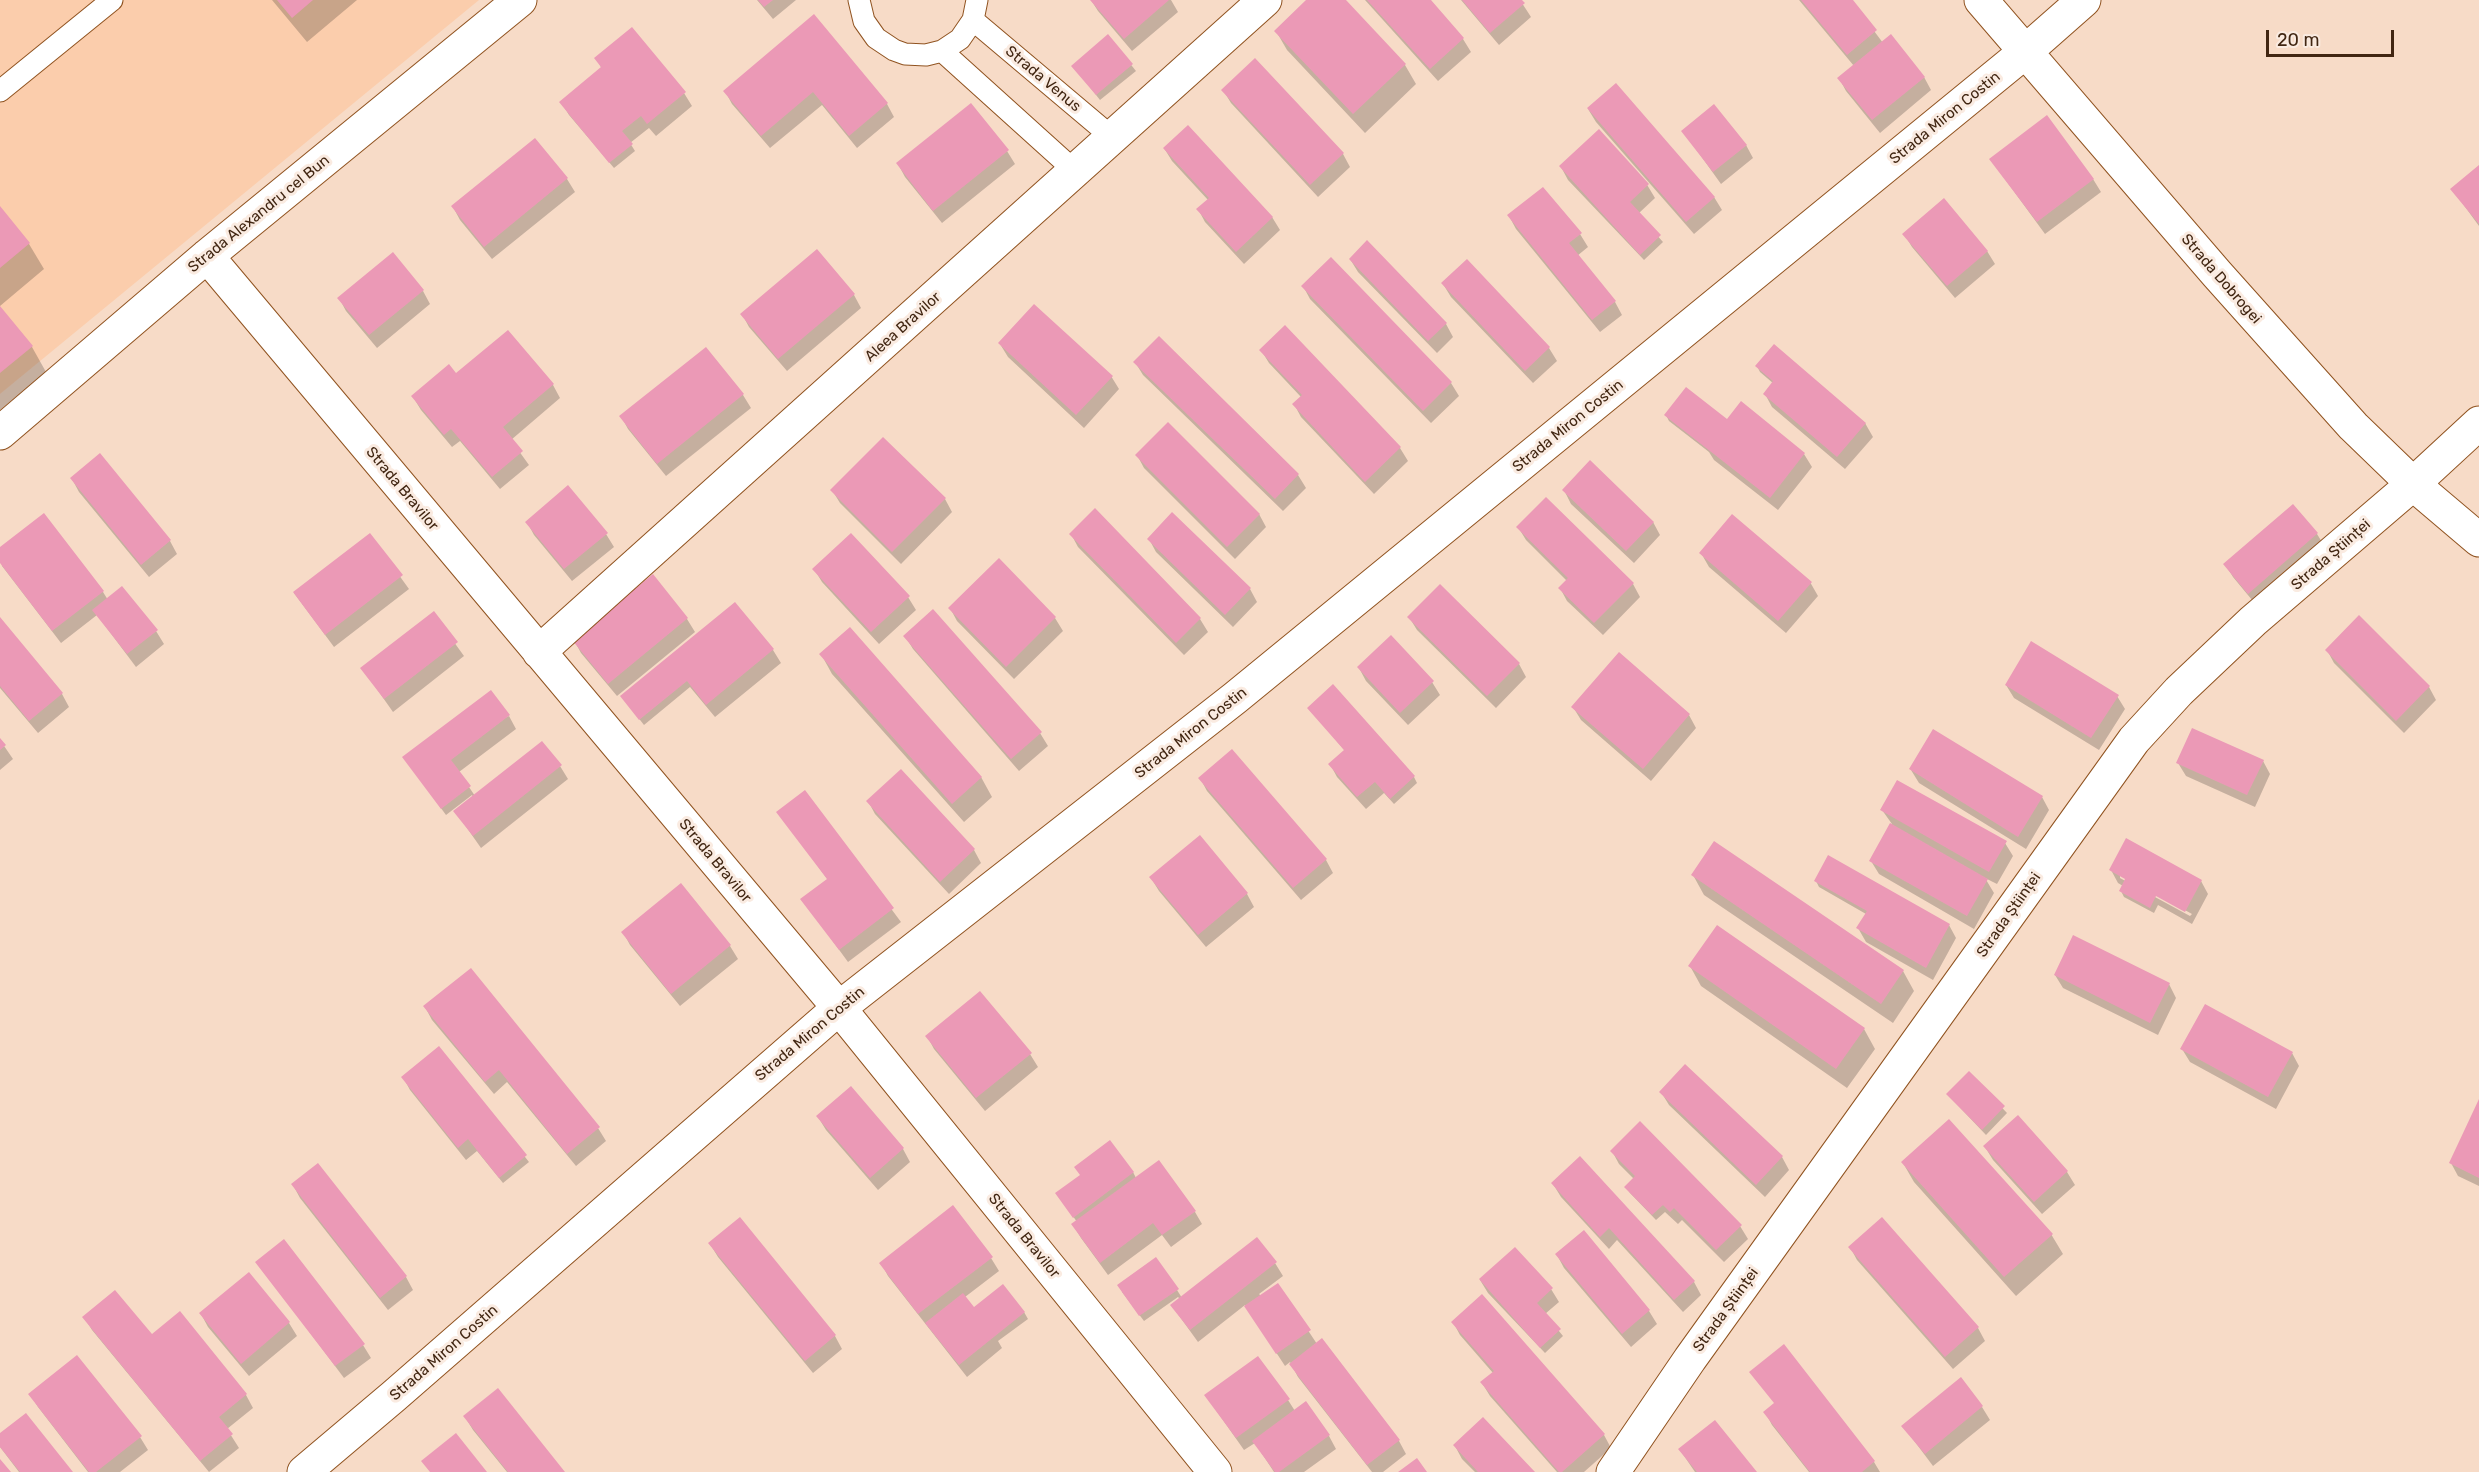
<!DOCTYPE html>
<html>
<head>
<meta charset="utf-8">
<style>
  body { margin:0 }
  #map { position:relative; width:2479px; height:1472px; overflow:hidden; background:#f7dbc7; font-family:Rubik,sans-serif }
  canvas { display:block }
  .scale { position:absolute; left:2266px; top:30px; width:128px; height:27px; box-sizing:border-box; border:3px solid #412612; border-top:0; padding-left:8px; font-size:18px; line-height:21px; white-space:nowrap; color:#412612; -webkit-text-stroke:4px #faebe1; paint-order:stroke }
</style>
</head>
<body>
<div id="map">
<canvas width="2479" height="1472"></canvas>
<div class="scale">20 m</div>
</div>
<script>
const g = document.querySelector('canvas').getContext('2d');
g.lineJoin = 'round';
function fillPath(path, color) { g.fillStyle = color; g.fill(path, 'evenodd'); }
const poly = rows => new Path2D(rows.map(r => 'M' + r).join(''));
function trace(path, color, width, dash) { g.strokeStyle = color; g.lineWidth = width; g.lineCap = dash ? 'butt' : 'round'; g.setLineDash(dash || []); g.stroke(path); }
function label(font, color, halo, rows, align = 'center') {
  g.font = font + ' Rubik,sans-serif'; g.lineWidth = 6; g.setLineDash([]); g.textBaseline = 'middle'; g.strokeStyle = halo; g.fillStyle = color; for (const [text, x, y, turn = 0] of rows) {
    g.save(); g.translate(x, y); g.rotate((+turn || 0) * Math.PI / 180); g.textAlign = isNaN(turn) ? turn : align; if (halo) g.strokeText(text, 0, 0); g.fillText(text, 0, 0); g.restore();
  }
}
const built = poly([
  [0,0,479,0,0,394]
]);
const shadow = poly([
  [272,0,357,0,307,42],
  [757,0,796,0,773,19],
  [1091,0,1171,0,1178,12,1132,51,1098,11],
  [1308,0,1344,0,1405,65,1416,84,1365,133,1287,50,1276,31],
  [1365,0,1429,0,1463,39,1471,52,1438,81],
  [1461,0,1520,0,1531,17,1499,45],
  [1799,0,1851,0,1883,43,1924,77,1931,90,1880,133,1846,91,1839,78,1854,66],
  [813,16,887,104,894,117,857,148,822,105,770,148,732,104,725,91],
  [1108,36,1136,71,1100,100,1073,66],
  [596,58,684,93,692,106,656,136,649,128,630,143,635,151,614,168,569,115,561,102,602,69],
  [1223,90,1343,154,1350,167,1318,197,1231,103],
  [971,105,1007,151,1015,164,942,223,905,177,898,164],
  [1588,109,1714,197,1722,210,1694,234,1596,122],
  [1683,131,1746,145,1753,158,1721,184],
  [535,140,567,179,575,192,492,259,460,220,453,207],
  [1164,148,1272,217,1280,230,1244,264,1205,222,1198,209,1208,200,1172,161],
  [1991,160,2093,179,2101,192,2045,234],
  [1561,167,1646,183,1655,198,1638,214,1663,242,1644,260,1568,180],
  [2479,167,2479,226,2452,189],
  [1542,189,1580,234,1588,247,1577,256,1615,302,1622,315,1600,332,1516,229,1509,216],
  [0,208,29,244,44,269,0,306],
  [1904,234,1987,251,1995,264,1955,298,1912,247],
  [817,251,854,295,861,308,787,371,749,327,742,314],
  [1350,259,1446,324,1453,337,1437,353,1358,272],
  [1443,284,1549,348,1557,361,1533,383,1451,297],
  [1303,286,1451,383,1459,396,1431,423,1310,299],
  [423,291,430,304,377,348,346,311,339,298],
  [0,308,32,347,46,372,0,410],
  [1285,328,1400,448,1408,461,1374,494,1301,417,1294,404,1301,397,1269,363,1261,350],
  [508,332,553,385,560,398,511,440,529,465,500,489,460,441,452,447,421,410,413,397,456,375],
  [1000,344,1111,376,1119,389,1084,428,1008,357],
  [706,349,743,395,751,408,666,476,628,429,621,416],
  [1135,362,1298,475,1306,488,1283,511,1143,375],
  [1757,366,1865,423,1873,437,1845,469,1772,407,1765,394,1774,384,1760,372],
  [1666,415,1727,421,1804,454,1812,467,1778,510,1714,460,1709,452,1669,421],
  [1137,455,1259,514,1266,527,1235,559,1144,468],
  [72,479,170,541,177,554,149,577,79,492],
  [832,490,945,499,952,512,901,564,840,503],
  [1564,490,1653,522,1660,535,1634,563,1571,504],
  [1546,499,1633,584,1640,597,1603,635,1567,601,1560,588,1567,581,1526,540,1518,527],
  [2293,506,2317,534,2325,547,2257,606,2233,577,2225,564],
  [527,522,606,534,614,547,572,581,534,535],
  [1071,534,1200,619,1208,632,1184,655,1078,547],
  [370,535,409,589,334,647,294,593],
  [1149,539,1250,589,1257,602,1233,627,1156,552],
  [0,549,103,592,108,600,156,631,164,644,136,667,97,615,61,643,2,566],
  [1701,553,1810,582,1818,596,1786,633,1709,567],
  [814,569,908,597,916,610,879,644,822,582],
  [652,576,687,619,695,632,617,696,581,653,574,640],
  [735,604,773,650,781,663,715,717,690,687,644,725,626,702],
  [950,608,1055,618,1063,631,1014,679,957,621],
  [433,613,464,656,393,712,362,668],
  [1409,617,1519,664,1526,677,1496,708,1417,630],
  [0,620,62,694,69,707,38,733,0,688],
  [905,636,1040,733,1048,746,1019,771,913,649],
  [2327,650,2429,687,2436,700,2404,733,2334,663],
  [821,654,981,777,992,797,964,822,832,674],
  [1359,668,1432,682,1440,695,1408,725,1366,681],
  [2006,685,2117,696,2125,709,2099,750,2014,698],
  [1573,707,1689,715,1696,728,1651,781,1581,720],
  [1309,708,1414,777,1417,783,1394,804,1384,793,1366,809,1337,777,1330,764,1345,751],
  [509,716,516,729,459,772,475,796,560,766,568,779,481,848,455,811,473,797,472,795,446,815,404,758],
  [0,740,13,759,0,770],
  [2263,761,2270,774,2255,807,2186,776,2178,763],
  [1911,770,2042,797,2049,810,2026,849,1919,783],
  [901,771,974,850,981,863,949,894,875,814,868,801],
  [1200,778,1326,860,1333,873,1301,900,1207,791],
  [804,792,901,922,848,962,802,899,828,880,778,812],
  [1882,810,2005,843,2013,856,1997,884,1985,878,1994,893,1974,929,1879,874,1871,861,1892,824],
  [1200,838,1247,894,1254,907,1206,947,1159,891,1151,878],
  [2111,870,2201,881,2208,894,2192,924,2158,905,2154,913,2124,897,2121,891,2123,886,2118,883],
  [2120,874,2192,914,2190,916,2120,878],
  [1693,875,1903,971,1914,991,1893,1023,1704,895],
  [1816,881,1949,925,1956,938,1933,980,1866,942,1858,928,1866,914,1819,887],
  [680,885,730,946,738,959,680,1006,630,945,623,932],
  [1690,966,1864,1029,1875,1049,1847,1088,1701,986],
  [2055,975,2169,984,2176,998,2158,1035,2063,988],
  [425,1007,598,1128,606,1141,576,1166,507,1082,494,1094,432,1020],
  [927,1036,1030,1054,1038,1067,985,1111,934,1049],
  [439,1048,529,1162,503,1183,477,1151,466,1160,410,1090,403,1077],
  [2182,1049,2292,1053,2299,1066,2276,1109,2190,1062],
  [1685,1066,1782,1157,1789,1170,1765,1197,1669,1105,1661,1092],
  [1969,1073,2007,1113,1986,1135,1948,1095],
  [2479,1103,2479,1186,2458,1176,2451,1163],
  [818,1117,903,1149,910,1162,878,1190,826,1130],
  [2018,1117,2067,1172,2075,1185,2042,1214,1993,1160,1985,1147],
  [1612,1151,1740,1226,1748,1239,1724,1262,1682,1220,1678,1224,1665,1212,1656,1220,1630,1193,1626,1187,1634,1179,1619,1164],
  [1903,1163,2051,1234,2063,1254,2016,1296,1914,1182],
  [318,1165,406,1277,413,1290,388,1310,300,1198,293,1185],
  [1133,1172,1136,1178,1195,1212,1202,1224,1171,1247,1162,1235,1108,1275,1081,1238,1073,1225,1077,1222,1061,1199],
  [1553,1184,1694,1282,1701,1295,1683,1312,1617,1240,1609,1249,1561,1197],
  [1882,1219,1978,1328,1985,1341,1953,1369,1857,1260,1850,1247],
  [1583,1232,1649,1311,1657,1324,1631,1347,1564,1268,1557,1255],
  [710,1244,835,1336,842,1349,813,1373,718,1257],
  [991,1258,999,1271,965,1297,974,1308,1024,1312,1028,1319,998,1341,1002,1348,967,1377,888,1276,881,1263],
  [257,1262,363,1345,371,1358,344,1378],
  [1275,1263,1283,1276,1259,1294,1261,1296,1278,1285,1317,1344,1399,1441,1406,1454,1383,1472,1372,1472,1298,1377,1290,1362,1285,1366,1245,1305,1198,1342,1172,1306,1180,1299,1178,1297,1144,1321,1122,1292,1177,1290,1182,1298],
  [248,1274,289,1323,297,1336,249,1376,208,1327,201,1314],
  [1480,1280,1551,1289,1559,1302,1545,1314,1563,1336,1545,1353,1488,1293],
  [180,1313,246,1395,253,1408,227,1429,239,1448,209,1472,92,1330,84,1317,152,1336],
  [1453,1322,1604,1435,1611,1448,1584,1472,1557,1472,1490,1396,1482,1383,1493,1373,1460,1335],
  [1807,1377,1874,1462,1880,1472,1809,1472,1772,1425,1765,1412],
  [30,1394,140,1437,148,1450,120,1472,88,1472,38,1407],
  [1206,1396,1288,1400,1295,1411,1329,1436,1336,1449,1304,1472,1274,1472,1255,1443,1244,1450],
  [1982,1407,1990,1420,1933,1466,1903,1426],
  [465,1417,563,1472,507,1472,473,1430],
  [0,1435,71,1472,19,1472,0,1447],
  [1455,1446,1533,1472,1475,1472,1462,1459],
  [1680,1450,1755,1472,1695,1472]
]);
const building = poly([
  [277,0,313,0,292,18],
  [758,0,773,0,764,7],
  [1090,0,1169,0,1124,39],
  [1306,0,1346,0,1406,64,1353,114,1274,31],
  [1367,0,1431,0,1464,38,1430,69],
  [1462,0,1522,0,1525,3,1490,33],
  [1801,0,1853,0,1877,30,1847,55],
  [814,14,888,103,849,136,813,92,761,136,723,91],
  [632,27,686,92,647,124,641,116,622,131,633,144,609,163,559,102,601,67,594,58],
  [1108,34,1133,64,1096,95,1071,66],
  [1891,34,1925,77,1872,120,1837,78],
  [1255,58,1344,153,1310,185,1221,90],
  [1616,83,1715,197,1686,222,1587,108],
  [971,103,1009,150,933,211,896,163],
  [1714,104,1747,145,1713,172,1681,131],
  [2047,115,2094,179,2037,222,1989,159],
  [1188,125,1273,217,1236,252,1196,209,1209,198,1163,148],
  [1599,129,1649,184,1630,202,1661,235,1640,255,1559,166],
  [535,138,568,178,484,247,451,206],
  [2479,165,2479,224,2450,189],
  [1543,187,1582,233,1569,243,1616,301,1592,320,1507,215],
  [1944,198,1988,251,1947,286,1902,234],
  [0,206,30,243,0,268],
  [1367,240,1447,323,1428,341,1349,259],
  [817,249,855,294,778,359,740,314],
  [393,252,424,290,369,335,337,298],
  [1331,257,1452,382,1423,411,1301,286],
  [1467,259,1550,347,1525,371,1441,283],
  [1034,304,1113,376,1076,415,998,343],
  [0,306,33,346,0,373],
  [1285,325,1401,447,1365,482,1292,404,1302,395,1259,350],
  [508,330,554,384,503,427,523,451,492,477,451,429,444,435,411,396,449,364,456,373],
  [1159,336,1299,474,1275,499,1133,362],
  [1774,344,1866,423,1837,457,1763,394,1773,381,1755,366],
  [706,347,744,394,657,464,619,416],
  [1686,387,1727,419,1741,401,1805,453,1770,498,1664,415],
  [1168,422,1260,514,1227,547,1135,455],
  [883,437,946,498,892,552,830,490],
  [100,453,171,540,141,565,70,478],
  [1590,460,1654,522,1626,551,1562,490],
  [568,485,608,533,564,569,525,522],
  [1546,497,1634,583,1594,623,1558,588,1568,578,1516,527],
  [2293,504,2318,533,2248,594,2223,564],
  [1095,508,1201,618,1176,643,1069,534],
  [1172,512,1251,588,1225,615,1147,539],
  [44,513,104,591,52,631,0,563,0,547],
  [1732,514,1812,582,1778,621,1699,553],
  [370,533,403,575,325,635,293,592],
  [851,533,910,596,871,632,812,569],
  [999,558,1056,617,1006,667,948,608],
  [653,574,688,618,608,684,572,640],
  [1440,584,1520,663,1487,696,1407,617],
  [122,586,158,630,127,654,92,610],
  [735,602,774,649,706,705,687,681,639,720,620,696],
  [933,609,1042,732,1011,759,903,636],
  [434,611,458,642,384,699,360,668],
  [2359,615,2430,686,2396,721,2325,650],
  [0,617,63,693,29,721,0,686],
  [850,627,982,777,952,804,819,654],
  [1391,635,1434,681,1400,713,1357,667],
  [2031,641,2119,695,2091,738,2005,685],
  [1619,652,1690,714,1643,769,1571,707],
  [1333,684,1415,776,1390,799,1375,782,1357,797,1328,764,1344,750,1307,708],
  [491,690,510,715,451,760,471,786,441,809,402,757],
  [2192,728,2264,760,2247,795,2176,763],
  [1933,729,2043,796,2018,837,1909,769],
  [0,738,6,745,0,750],
  [542,741,562,765,473,836,453,811],
  [1232,749,1327,859,1293,888,1198,778],
  [901,769,975,849,940,882,866,801],
  [1897,780,2007,841,1989,872,1880,810],
  [805,790,894,908,839,950,800,899,827,879,776,812],
  [1890,823,1988,879,1967,916,1869,861],
  [1200,835,1248,893,1198,935,1149,877],
  [2126,838,2202,880,2185,912,2156,896,2150,908,2119,891,2125,879,2109,870],
  [1714,841,1904,970,1881,1004,1691,875],
  [1828,855,1950,924,1926,968,1856,928,1867,911,1814,881],
  [681,883,731,945,671,994,621,932],
  [1717,925,1865,1028,1836,1069,1688,966],
  [2073,935,2170,983,2150,1023,2054,975],
  [471,968,600,1127,567,1154,499,1070,485,1082,423,1006],
  [980,991,1032,1053,976,1098,925,1036],
  [2205,1004,2293,1052,2268,1097,2180,1049],
  [439,1046,527,1155,499,1178,468,1139,458,1148,401,1077],
  [1685,1064,1783,1156,1756,1185,1659,1092],
  [1969,1071,2005,1106,1982,1130,1946,1094],
  [851,1086,904,1148,870,1178,816,1116],
  [2479,1099,2479,1178,2449,1163],
  [2018,1115,2068,1171,2034,1202,1983,1146],
  [1949,1119,2053,1234,2004,1277,1901,1162],
  [1640,1121,1742,1225,1716,1250,1674,1208,1670,1212,1663,1205,1652,1215,1624,1187,1635,1176,1610,1151],
  [1110,1140,1134,1172,1073,1218,1055,1193,1080,1175,1074,1167],
  [1580,1156,1695,1281,1674,1300,1609,1228,1600,1237,1551,1183],
  [1159,1160,1196,1211,1162,1235,1153,1223,1100,1263,1071,1224],
  [318,1163,407,1276,380,1298,291,1184],
  [953,1205,993,1257,918,1314,879,1263],
  [740,1217,836,1335,805,1361,708,1243],
  [1882,1217,1979,1327,1945,1357,1848,1247],
  [1584,1230,1650,1310,1622,1334,1555,1254],
  [1257,1237,1277,1262,1190,1330,1170,1305],
  [284,1239,365,1344,335,1366,255,1262],
  [1515,1247,1553,1288,1537,1303,1561,1329,1540,1348,1479,1279],
  [1156,1257,1179,1289,1139,1316,1117,1285],
  [249,1272,290,1322,241,1364,199,1313],
  [1278,1283,1311,1330,1276,1354,1244,1306],
  [1003,1284,1025,1312,959,1365,925,1323,963,1293,974,1307],
  [115,1290,152,1334,180,1311,247,1394,219,1417,233,1434,200,1461,82,1317],
  [1482,1294,1605,1434,1562,1472,1559,1472,1480,1382,1494,1371,1451,1322],
  [1322,1338,1400,1440,1367,1465,1289,1364],
  [1784,1344,1875,1461,1862,1472,1810,1472,1763,1412,1774,1403,1749,1372],
  [77,1355,142,1436,96,1472,89,1472,28,1394],
  [1258,1356,1290,1399,1236,1438,1204,1395],
  [1961,1377,1983,1406,1925,1454,1901,1426],
  [498,1388,565,1472,508,1472,463,1416],
  [1306,1401,1330,1435,1279,1472,1275,1472,1252,1441],
  [26,1413,73,1472,20,1472,0,1447,0,1433],
  [1483,1417,1535,1472,1478,1472,1453,1445],
  [1715,1420,1757,1472,1697,1472,1678,1449],
  [456,1433,487,1472,430,1472,421,1461],
  [1417,1458,1427,1472,1398,1472],
  [0,1459,11,1472,0,1472]
]);
const service = poly([
  [859,0,864,21,876,38,894,50,905,54,926,55,942,51,960,39,973,20,977,0],
  [973,20,1113,138],
  [942,51,1076,172],
  [0,91,112,0]
]);
const minor = poly([
  [1981,0,2217,274,2353,426,2413,484,2479,540],
  [207,256,839,1008,1215,1472],
  [0,433,207,256,520,0],
  [539,652,1265,0],
  [304,1472,394,1396,839,1008,1235,698,2025,52,2084,0],
  [1613,1472,1690,1359,2134,740,2179,691,2253,621,2413,484,2479,423]
]);
const streetNames = [
  ["Strada Venus",1043,79,40],
  ["Strada Miron Costin",1945,118,-39],
  ["Strada Alexandru cel Bun",259,214,-39],
  ["Strada Dobrogei",2221,279,49],
  ["Aleea Bravilor",903,327,-42],
  ["Strada Miron Costin",1568,426,-39],
  ["Strada Bravilor",402,489,50],
  ["Strada Științei",2331,555,-41],
  ["Strada Miron Costin",1191,733,-38],
  ["Strada Bravilor",715,861,50],
  ["Strada Științei",2009,915,-55],
  ["Strada Miron Costin",810,1034,-40],
  ["Strada Bravilor",1024,1236,51],
  ["Strada Științei",1726,1310,-54],
  ["Strada Miron Costin",444,1353,-41]
];
fillPath(built, '#fbcdac');
fillPath(shadow, '#0003');
fillPath(building, '#eb99b6');
trace(service, '#905320', 23);
trace(minor, '#905320', 35);
trace(service, '#fff', 21);
trace(minor, '#fff', 33);
label('15px', '#412612', '#faebe1', streetNames);
</script>
</body>
</html>
